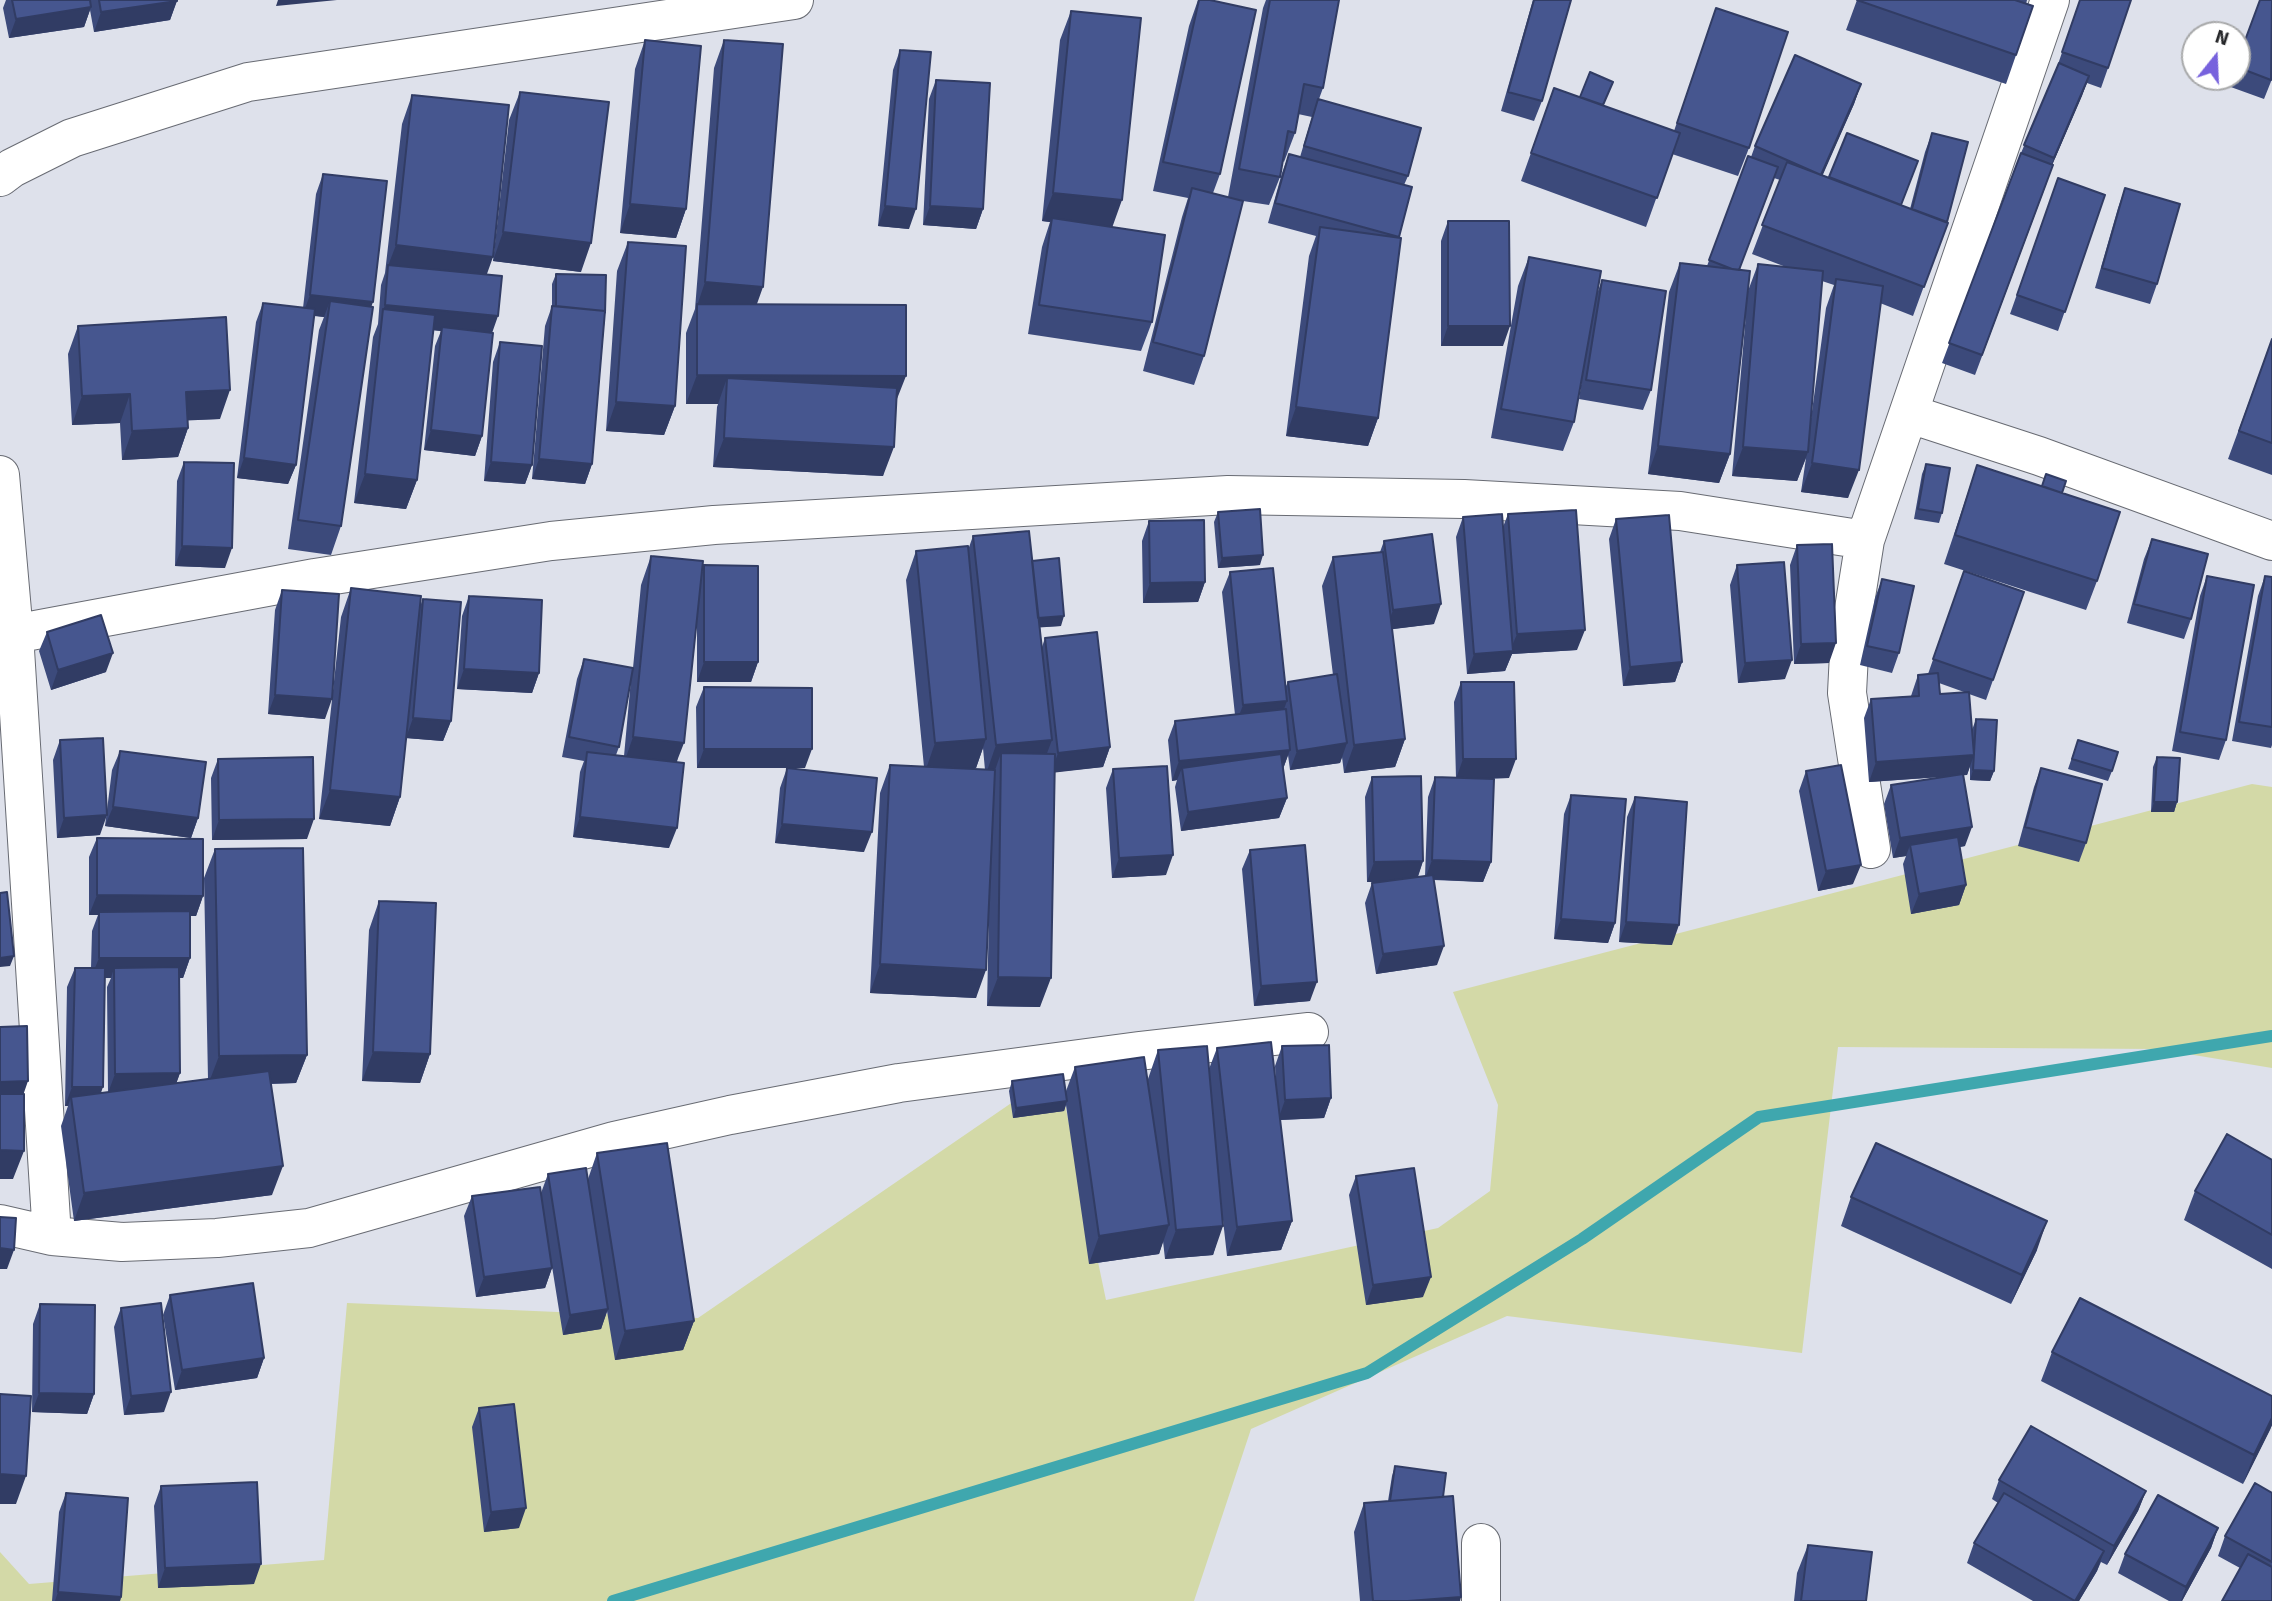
<!DOCTYPE html>
<html>
<head>
<meta charset="utf-8">
<style>
  body { margin:0 }
  #map { position:relative; width:2272px; height:1601px; overflow:hidden; background:#dee1eb; font-family:Signika,sans-serif }
  canvas { display:block }
  .north { position:absolute; left:2181px; top:21px; width:70px; height:70px; box-sizing:border-box; background:#fff; border:2px solid #a8a9aa; border-radius:50%; rotate:18deg; font-size:19px; font-weight:700; line-height:28px; text-align:center; color:#26272a }
  .north::after { content:''; display:block; margin:auto; width:24px; height:32px; background:#7762dd; clip-path:polygon(50% 0,100% 100%,50% 72%,0 100%) }
</style>
</head>
<body>
<div id="map">
<canvas width="2272" height="1601"></canvas>
<div class="north">N</div>
</div>
<script>
const g = document.querySelector('canvas').getContext('2d');
g.lineJoin = 'round';
function fillPath(path, color) { g.fillStyle = color; g.fill(path, 'evenodd'); }
const poly = rows => new Path2D(rows.map(r => 'M' + r).join(''));
function trace(path, color, width, dash) { g.strokeStyle = color; g.lineWidth = width; g.lineCap = dash ? 'butt' : 'round'; g.setLineDash(dash || []); g.stroke(path); }
const green = poly([
  [2252,784,2272,787,2272,1068,2158,1049,1838,1047,1802,1353,1507,1316,1251,1429,1194,1601,0,1601,0,1552,29,1584,324,1560,347,1303,698,1318,1058,1071,1106,1300,1438,1228,1490,1191,1498,1105,1453,992]
]);
const stream = poly([
  [613,1601,1367,1373,1582,1239,1759,1117,2272,1036]
]);
const minor = poly([
  [0,177,12,168,72,138,248,82,794,0],
  [1910,414,2039,456,2272,541],
  [0,475,14,634,52,1236],
  [14,634,315,578,551,541,714,525,1228,495,1464,499,1680,511,1865,540],
  [1871,849,1847,693,1850,634,1865,540,2050,0],
  [0,1224,52,1236,122,1242,217,1238,309,1228,614,1141,730,1115,899,1083,1139,1051,1309,1032],
  [1481,1601,1481,1543]
]);
const wall = poly([
  [6,0,177,0,170,20,94,32,90,10,84,27,9,38,3,8],
  [1198,0,1220,174,1213,193,1228,197,1263,8,1266,0,1339,0,1323,88,1319,99,1408,176,1404,185,1378,418,1368,446,1286,436,1309,256,1316,236,1268,223,1282,173,1289,154,1300,157,1312,117,1298,114,1295,133,1284,162,1283,161,1280,177,1269,205,1243,201,1204,356,1194,385,1143,371,1182,217,1188,198,1153,191,1189,26],
  [1533,0,1571,0,1542,101,1534,121,1501,111],
  [1857,0,2027,0,2026,4,2033,6,2006,84,1846,30],
  [2080,0,2108,68,2101,88,2087,83,2052,165,2046,185,1975,375,1942,363,2021,153,2056,70],
  [1716,8,1749,148,1738,176,1672,154,1646,227,1521,181,1554,88,1674,131],
  [1071,11,1112,227,1152,322,1141,351,1028,334,1042,247,1050,222,1042,221,1060,40],
  [645,40,686,209,676,238,620,233,635,69],
  [724,40,757,304,896,401,883,476,713,467,717,407,718,404,686,404,686,333,695,309,714,68],
  [900,50,909,229,878,226,893,70],
  [2237,62,2272,79,2264,99,2228,86,2232,77,2237,77],
  [936,80,983,209,976,229,923,225,929,99],
  [1861,84,1854,104,1822,175,1910,209,1925,152,1932,133,1947,223,1913,316,1880,303,1848,498,1801,492,1806,458,1797,481,1732,476,1746,314,1730,454,1719,483,1648,474,1669,292,1680,263,1707,266,1748,156,1751,157,1755,146],
  [1774,178,1780,180,1752,254,1786,267,1758,264,1748,291,1739,270],
  [1822,281,1834,285,1826,308,1810,426],
  [520,92,581,272,493,261,509,120],
  [412,95,487,275,492,333,482,436,475,456,424,450,435,346,441,331,433,330,417,480,406,509,354,503,373,337,378,324,381,285,385,273,402,124],
  [323,174,371,307,341,526,331,555,288,549,319,330,324,317,314,316,296,465,288,484,237,478,256,322,263,303,303,308,316,194],
  [2058,178,2105,195,2058,331,2010,314],
  [2125,188,2157,284,2150,304,2095,288,2118,208],
  [1448,221,1503,346,1441,346,1441,241],
  [628,242,675,406,664,435,606,431,617,271],
  [1529,257,1598,291,1602,280,1651,390,1643,410,1579,399,1583,372,1574,422,1563,451,1491,438,1518,286],
  [556,274,605,315,592,464,585,484,532,479,545,326,552,306,552,284],
  [78,326,220,419,188,420,188,428,178,457,122,460,120,423,72,425,68,354],
  [2272,339,2272,475,2228,459],
  [500,342,532,465,525,484,484,481,493,362],
  [184,462,225,568,175,566,177,481],
  [1926,464,1942,513,1939,523,1914,519,1922,474],
  [1977,465,2062,493,2097,581,2086,610,1944,564],
  [1218,512,1260,565,1218,568,1214,522],
  [1508,514,1577,650,1512,654,1505,671,1467,674,1456,537,1463,517,1503,527],
  [1616,519,1682,662,1675,682,1623,686,1609,539],
  [1149,521,1205,582,1198,602,1143,603,1142,541],
  [973,536,1032,561,1061,626,1040,627,1042,647,1045,638,1110,747,1103,767,1054,772,1040,1007,987,1006,989,912,976,998,870,993,880,793,890,765,924,767,906,580,916,551,968,550],
  [983,748,985,770,964,769,976,768],
  [2152,539,2191,619,2184,639,2127,623,2144,559],
  [1384,541,1434,624,1392,629,1405,739,1395,767,1344,773,1342,757,1340,763,1290,770,1288,755,1283,769,1287,798,1279,818,1181,831,1175,787,1177,780,1172,781,1168,740,1175,721,1235,715,1222,592,1230,572,1285,688,1288,682,1333,675,1322,586,1333,557,1380,552],
  [1797,545,1829,663,1794,664,1790,565],
  [651,556,702,572,704,565,758,662,751,682,697,682,697,616,677,762,669,848,573,837,580,772,584,761,562,757,577,679,584,659,633,668,641,585],
  [631,679,624,756,616,755,619,747],
  [1737,565,1785,679,1738,683,1730,585],
  [1964,571,2024,592,1986,700,1969,694,1972,730,1976,719,1994,771,1990,781,1970,780,1970,766,1967,775,1963,775,1965,846,1960,847,1966,885,1959,905,1911,914,1903,864,1906,856,1893,858,1884,804,1891,785,1941,777,1869,782,1864,718,1871,699,1911,696,1918,675,1928,674],
  [1939,683,1964,692,1940,694],
  [2207,576,2226,740,2219,760,2172,751,2200,596],
  [2265,576,2272,577,2272,745,2271,748,2232,741,2258,596],
  [1882,579,1899,653,1892,673,1860,665,1875,598],
  [351,588,419,609,423,599,451,721,443,741,406,738,400,797,390,826,319,819,341,617],
  [282,590,325,719,268,714,275,610],
  [469,596,539,673,532,693,457,689,462,616],
  [47,632,106,672,51,690,39,651],
  [1461,682,1509,778,1482,779,1491,862,1483,882,1434,880,1437,965,1376,974,1365,903,1372,883,1384,882,1367,882,1365,797,1372,777,1423,861,1418,877,1425,876,1428,797,1435,777,1456,778,1454,702],
  [704,687,805,768,697,768,696,707],
  [60,740,100,835,57,838,53,760],
  [2078,740,2112,771,2108,781,2068,769],
  [120,751,198,818,191,838,105,826,112,770],
  [2157,757,2177,802,2174,812,2151,812,2153,767],
  [218,759,307,839,212,840,211,778],
  [787,768,864,852,775,843,780,788],
  [2041,768,2086,843,2079,862,2018,846,2034,787],
  [1113,769,1166,875,1112,878,1106,788],
  [1806,771,1853,884,1818,891,1799,791],
  [1571,795,1615,923,1608,943,1554,939,1564,814],
  [1635,797,1672,945,1619,942,1627,817],
  [97,838,203,896,196,916,190,916,190,958,183,978,179,978,180,1073,176,1083,208,1079,204,878,215,849,307,1055,296,1083,271,1084,272,1195,74,1221,61,1126,68,1106,65,1106,67,987,75,968,91,968,92,931,98,915,89,915,89,857],
  [105,978,111,978,107,987,108,1092,101,1093],
  [1250,850,1310,1001,1254,1006,1242,869],
  [379,901,430,1054,420,1083,362,1081,369,930],
  [1282,1046,1331,1098,1324,1118,1280,1120,1292,1221,1281,1250,1227,1256,1223,1220,1213,1255,1165,1259,1163,1241,1159,1254,1089,1264,1066,1105,1064,1111,1013,1118,1009,1091,1012,1081,1066,1091,1075,1067,1148,1079,1158,1050,1209,1069,1217,1048,1276,1084,1275,1066],
  [597,1153,694,1321,683,1350,615,1360,607,1311,601,1329,563,1335,542,1204,552,1268,545,1288,476,1297,464,1216,472,1196,541,1193,548,1174,588,1179],
  [2272,1160,2272,1269,2184,1220,2195,1191],
  [1356,1176,1423,1297,1366,1305,1349,1195],
  [1851,1197,2037,1250,2011,1304,1841,1226],
  [170,1295,264,1358,257,1378,175,1390,163,1315],
  [40,1304,94,1394,87,1414,32,1412,33,1324],
  [121,1308,164,1412,124,1415,114,1327],
  [2052,1352,2272,1396,2272,1425,2243,1484,2041,1381],
  [479,1408,519,1528,484,1532,472,1427],
  [1395,1466,1443,1497,1460,1601,1360,1601,1354,1532,1364,1503,1388,1501,1392,1476],
  [1999,1480,2146,1491,2138,1511,2107,1565,2101,1562,2097,1571,2079,1601,2033,1601,1967,1563,1974,1543,1998,1503,1992,1499],
  [161,1486,254,1584,158,1588,154,1506],
  [66,1493,121,1597,120,1601,52,1601,59,1512],
  [2272,1493,2272,1601,2240,1568,2218,1556,2225,1536],
  [2218,1528,2211,1548,2182,1601,2169,1601,2118,1573,2125,1554],
  [1808,1545,1866,1601,1794,1601,1797,1573]
]);
const shadedWall = poly([
  [278,0,337,0,276,6],
  [177,1,170,20,94,32,101,12],
  [91,7,84,27,9,38,16,19],
  [2089,76,2082,96,2047,177,2054,158],
  [1861,84,1854,104,1814,195,1821,175],
  [1053,193,1122,200,1112,228,1052,218,1050,222,1042,221],
  [630,204,686,209,676,238,620,233],
  [885,206,916,209,909,229,878,226],
  [930,206,983,209,976,229,923,225],
  [503,232,591,243,581,272,493,261],
  [396,245,493,257,483,285,388,266],
  [705,282,763,287,753,315,697,306],
  [310,295,373,302,366,322,330,301,324,317,303,314],
  [385,305,498,316,491,336,442,327,441,331,382,325,383,310],
  [1448,326,1510,326,1503,346,1441,346],
  [697,375,906,376,895,404,727,378,718,404,686,404],
  [230,390,220,419,176,421,186,392],
  [130,394,120,423,72,425,82,396],
  [616,402,675,406,664,435,606,431],
  [1296,407,1378,418,1368,446,1286,436],
  [188,428,178,457,122,460,132,431],
  [431,430,482,436,475,456,424,450],
  [724,438,894,447,883,476,713,467],
  [1658,446,1730,454,1719,483,1648,474],
  [1743,447,1808,452,1797,481,1732,476],
  [244,458,296,465,288,484,237,478],
  [539,459,592,464,585,484,532,479],
  [491,462,532,465,525,484,484,481],
  [1812,463,1859,470,1848,498,1801,492],
  [365,474,417,480,406,509,354,503],
  [182,546,232,548,225,568,175,566],
  [1263,555,1260,565,1218,568,1222,558],
  [1205,582,1198,602,1143,603,1150,583],
  [1441,604,1434,624,1386,630,1393,610],
  [1064,616,1061,626,1032,628,1036,618],
  [1585,630,1577,650,1512,654,1505,671,1467,674,1474,654,1510,651,1517,634],
  [1836,643,1829,663,1794,664,1801,644],
  [113,653,106,672,51,690,58,670],
  [1792,660,1785,679,1738,683,1745,663],
  [704,662,758,662,751,682,697,682],
  [1682,662,1675,682,1623,686,1630,667],
  [464,669,539,673,532,693,457,689],
  [275,695,332,699,325,719,268,714],
  [1287,701,1280,720,1236,724,1243,705],
  [413,718,451,721,443,741,406,738],
  [633,737,684,743,673,771,623,766],
  [986,739,976,768,925,772,935,743],
  [1405,739,1395,767,1344,773,1354,745],
  [1052,740,1041,769,1001,753,994,773,986,774,996,745],
  [1347,743,1340,763,1290,770,1297,751],
  [1110,747,1103,767,1051,773,1058,753],
  [704,749,812,749,805,768,697,768],
  [1290,750,1283,769,1182,768,1177,780,1172,781,1179,761],
  [1974,755,1967,775,1869,782,1876,762],
  [1463,759,1516,759,1509,778,1456,779],
  [1973,770,1994,771,1990,781,1970,780],
  [330,790,400,797,390,826,319,819],
  [1287,798,1279,818,1181,831,1188,812],
  [2154,802,2177,802,2174,812,2151,812],
  [113,807,198,818,191,838,105,826],
  [107,815,100,835,57,838,64,818],
  [580,817,677,828,669,848,573,837],
  [314,819,307,839,212,840,219,820],
  [782,824,872,832,864,852,775,843],
  [1972,827,1965,846,1912,855,1910,845,1906,856,1893,858,1900,838],
  [1173,855,1166,875,1112,878,1119,858],
  [1432,860,1491,862,1483,882,1425,879],
  [1423,861,1416,881,1367,882,1374,862],
  [1861,865,1853,884,1818,891,1826,871],
  [1966,885,1959,905,1911,914,1919,894],
  [97,895,203,896,196,916,99,915,99,912,98,915,89,915],
  [1561,919,1615,923,1608,943,1554,939],
  [1626,922,1679,925,1672,945,1619,942],
  [1444,946,1437,965,1376,974,1383,954],
  [14,956,10,966,0,967,0,958],
  [99,958,190,958,183,978,114,978,114,968,111,978,91,978],
  [880,964,986,970,976,998,870,993],
  [998,977,1051,978,1040,1007,987,1006],
  [1317,982,1310,1001,1254,1006,1261,986],
  [373,1052,430,1054,420,1083,362,1081],
  [307,1055,296,1083,208,1085,219,1056],
  [180,1073,173,1093,108,1093,115,1074],
  [28,1081,18,1110,0,1110,0,1082],
  [72,1087,103,1087,96,1107,71,1097,68,1106,65,1106],
  [1331,1098,1324,1118,1278,1120,1285,1100],
  [1067,1101,1064,1111,1013,1118,1016,1108],
  [0,1150,24,1151,13,1179,0,1179],
  [283,1166,272,1195,74,1221,84,1193],
  [1292,1221,1281,1250,1227,1256,1237,1227],
  [2047,1221,2037,1250,2011,1304,2022,1275],
  [1169,1225,1159,1254,1089,1264,1099,1236],
  [1223,1226,1213,1255,1165,1259,1176,1230],
  [0,1248,14,1250,7,1269,0,1269],
  [552,1268,545,1288,476,1297,484,1277],
  [1431,1277,1423,1297,1366,1305,1373,1285],
  [608,1309,601,1329,563,1335,570,1315],
  [694,1321,683,1350,615,1360,625,1331],
  [264,1358,257,1378,175,1390,182,1370],
  [171,1392,164,1412,124,1415,131,1396],
  [39,1393,94,1394,87,1414,32,1412],
  [2272,1418,2272,1425,2270,1430,2243,1484,2254,1455],
  [0,1474,26,1476,16,1504,0,1504],
  [2146,1491,2138,1511,2107,1565,2114,1546],
  [526,1508,519,1528,484,1532,491,1512],
  [2218,1528,2211,1548,2182,1601,2181,1601,2186,1587],
  [2104,1551,2097,1571,2079,1601,2075,1601],
  [261,1564,254,1584,158,1588,165,1568],
  [58,1592,121,1597,120,1601,55,1601],
  [1461,1597,1460,1601,1408,1601]
]);
const building = poly([
  [12,0,90,0,91,7,16,19,12,0],
  [99,0,177,0,177,1,101,12,99,0],
  [1199,0,1210,0,1256,10,1220,174,1163,162,1199,0],
  [1270,0,1339,0,1323,88,1304,84,1295,133,1288,131,1280,177,1239,169,1270,0],
  [1534,0,1571,0,1542,101,1508,92,1534,0],
  [1857,0,2015,0,2033,6,2016,55,1857,0],
  [2080,0,2131,0,2108,68,2062,52,2080,0],
  [2260,0,2272,0,2271,80,2237,67,2237,62,2260,0],
  [1716,8,1788,32,1749,148,1677,123,1716,8],
  [1071,11,1141,18,1122,200,1053,193,1071,11],
  [645,40,701,46,686,209,630,204,645,40],
  [724,40,783,44,763,287,705,282,724,40],
  [900,50,931,52,916,209,885,206,900,50],
  [1795,55,1861,84,1821,175,1755,146,1795,55],
  [2059,63,2089,76,2054,158,2024,145,2059,63],
  [1590,72,1613,82,1603,105,1580,97,1590,72],
  [936,80,990,83,983,209,930,206,936,80],
  [1554,88,1680,133,1657,198,1531,153,1554,88],
  [520,92,609,102,591,243,503,232,520,92],
  [412,95,509,105,493,257,396,245,412,95],
  [1318,99,1421,128,1408,176,1304,146,1318,99],
  [1847,133,1918,161,1901,205,1829,177,1847,133],
  [1932,133,1968,142,1947,222,1912,209,1932,133],
  [2021,153,2053,165,1982,355,1949,343,2021,153],
  [1289,154,1412,187,1399,237,1275,203,1289,154],
  [1748,156,1778,167,1739,270,1732,269,1709,260,1748,156],
  [1787,162,1948,223,1924,287,1762,225,1787,162],
  [323,174,387,181,373,302,310,295,323,174],
  [2058,178,2105,195,2065,312,2017,295,2058,178],
  [1192,188,1243,201,1204,356,1153,342,1192,188],
  [2125,188,2180,204,2157,284,2102,268,2125,188],
  [1052,218,1165,235,1152,322,1039,305,1052,218],
  [1448,221,1509,221,1510,326,1448,326,1448,221],
  [1320,227,1401,238,1378,418,1296,407,1320,227],
  [628,242,686,246,675,406,616,402,628,242],
  [1529,257,1601,271,1574,422,1501,409,1529,257],
  [1680,263,1750,271,1730,454,1658,446,1680,263],
  [1758,264,1823,271,1808,452,1743,447,1758,264],
  [388,265,502,276,498,316,385,305,388,265],
  [556,274,606,275,605,313,605,311,556,306,556,274],
  [1836,279,1883,286,1859,470,1812,463,1836,279],
  [1602,280,1666,291,1651,390,1586,380,1602,280],
  [330,301,373,307,341,526,298,520,330,301],
  [263,303,315,309,296,465,244,458,263,303],
  [697,304,906,305,906,376,697,375,697,304],
  [552,306,605,311,592,464,539,459,552,306],
  [383,309,435,315,417,480,365,474,383,309],
  [226,317,230,390,186,392,188,428,132,431,130,394,82,396,78,326,226,317],
  [442,327,493,333,482,436,431,430,442,327],
  [2272,339,2272,443,2239,431,2272,339],
  [500,342,542,346,532,465,491,462,500,342],
  [727,378,897,388,894,447,724,438,727,378],
  [184,462,234,463,232,548,182,546,184,462],
  [1926,464,1950,468,1942,513,1918,509,1926,464],
  [1977,465,2120,512,2097,581,1955,535,1977,465],
  [2046,474,2066,481,2062,493,2042,486,2046,474],
  [1260,509,1263,555,1222,558,1218,512,1260,509],
  [1576,510,1585,630,1517,634,1508,514,1576,510],
  [1502,514,1513,651,1474,654,1463,517,1502,514],
  [1669,515,1682,662,1630,667,1616,519,1669,515],
  [1204,520,1205,582,1150,583,1149,521,1204,520],
  [1029,531,1052,740,996,745,973,536,1029,531],
  [1432,534,1441,604,1393,610,1384,541,1432,534],
  [2152,539,2208,554,2191,619,2134,604,2152,539],
  [1832,544,1836,643,1801,644,1797,545,1832,544],
  [968,546,986,739,935,743,916,551,968,546],
  [1383,552,1405,739,1354,745,1333,557,1383,552],
  [651,556,703,561,684,743,633,737,651,556],
  [1059,558,1064,616,1038,618,1032,561,1059,558],
  [1784,562,1792,660,1745,663,1737,565,1784,562],
  [704,565,758,566,758,662,704,662,704,565],
  [1273,568,1287,701,1243,705,1230,572,1273,568],
  [1964,571,2024,592,1993,680,1933,659,1964,571],
  [2207,576,2254,585,2226,740,2180,732,2207,576],
  [2265,576,2272,577,2272,727,2239,722,2265,576],
  [1882,579,1914,586,1899,653,1867,646,1882,579],
  [351,588,421,596,400,797,330,790,351,588],
  [282,590,339,594,332,699,275,695,282,590],
  [469,596,542,600,539,673,464,669,469,596],
  [423,599,461,602,451,721,413,718,423,599],
  [101,615,113,653,58,670,47,632,101,615],
  [1097,632,1110,747,1058,753,1045,638,1097,632],
  [584,659,633,668,619,747,569,737,584,659],
  [1938,673,1940,694,1969,692,1974,755,1876,762,1871,699,1919,696,1918,675,1938,673],
  [1337,674,1347,743,1297,751,1288,682,1337,674],
  [1461,682,1514,682,1516,759,1463,759,1461,682],
  [704,687,812,688,812,749,704,749,704,687],
  [1286,709,1290,750,1179,761,1175,721,1286,709],
  [1976,719,1997,720,1994,771,1973,770,1976,719],
  [103,738,107,815,64,818,60,740,103,738],
  [2078,740,2118,752,2112,771,2072,759,2078,740],
  [120,751,206,762,198,818,113,807,120,751],
  [587,752,684,763,677,828,580,817,587,752],
  [1001,753,1055,754,1051,978,998,977,1001,753],
  [1281,754,1287,798,1188,812,1182,768,1281,754],
  [313,757,314,819,219,820,218,759,313,757],
  [2157,757,2180,758,2177,802,2154,802,2157,757],
  [890,765,995,770,986,970,880,964,890,765],
  [1841,765,1861,865,1826,871,1806,771,1841,765],
  [1167,766,1173,855,1119,858,1113,769,1167,766],
  [787,768,877,778,872,832,782,824,787,768],
  [2041,768,2102,784,2086,843,2025,827,2041,768],
  [1963,774,1972,827,1900,838,1891,785,1963,774],
  [1421,776,1423,861,1374,862,1372,777,1421,776],
  [1435,777,1494,779,1491,862,1432,860,1435,777],
  [1571,795,1626,799,1615,923,1561,919,1571,795],
  [1635,797,1687,802,1679,925,1626,922,1635,797],
  [1958,837,1966,885,1919,894,1910,845,1958,837],
  [97,838,203,839,203,896,97,895,97,838],
  [1305,845,1317,982,1261,986,1250,850,1305,845],
  [303,848,307,1055,219,1056,215,849,303,848],
  [1433,875,1444,946,1383,954,1372,883,1433,875],
  [7,892,14,956,0,958,0,893,7,892],
  [379,901,436,903,430,1054,373,1052,379,901],
  [190,911,190,958,99,958,99,912,190,911],
  [179,967,180,1073,115,1074,114,968,179,967],
  [75,968,105,968,103,1087,72,1087,75,968],
  [27,1026,28,1081,0,1082,0,1027,27,1026],
  [1271,1042,1292,1221,1237,1227,1217,1048,1271,1042],
  [1329,1045,1331,1098,1285,1100,1282,1046,1329,1045],
  [1207,1046,1223,1226,1176,1230,1158,1050,1207,1046],
  [1144,1057,1169,1225,1099,1236,1075,1067,1144,1057],
  [269,1071,283,1166,84,1193,71,1097,269,1071],
  [1063,1074,1067,1101,1016,1108,1012,1081,1063,1074],
  [0,1094,24,1094,24,1151,0,1150,0,1094],
  [2227,1134,2272,1160,2272,1235,2195,1191,2227,1134],
  [667,1143,694,1321,625,1331,597,1153,667,1143],
  [1876,1143,2047,1221,2022,1275,1851,1197,1876,1143],
  [586,1168,608,1309,570,1315,548,1174,586,1168],
  [1414,1168,1431,1277,1373,1285,1356,1176,1414,1168],
  [540,1187,552,1268,484,1277,472,1196,540,1187],
  [0,1217,16,1218,14,1250,0,1248,0,1217],
  [253,1283,264,1358,182,1370,170,1295,253,1283],
  [2080,1298,2272,1396,2272,1418,2254,1455,2052,1352,2080,1298],
  [161,1303,171,1392,131,1396,121,1308,161,1303],
  [40,1304,95,1305,94,1394,39,1393,40,1304],
  [0,1394,31,1396,26,1476,0,1474,0,1394],
  [514,1404,526,1508,491,1512,479,1408,514,1404],
  [2031,1426,2146,1491,2114,1546,1999,1480,2031,1426],
  [1395,1466,1446,1473,1443,1497,1390,1501,1395,1466],
  [257,1482,261,1564,165,1568,161,1486,257,1482],
  [2255,1483,2272,1493,2272,1562,2225,1536,2255,1483],
  [66,1493,128,1498,121,1597,58,1592,66,1493],
  [2004,1493,2104,1551,2075,1601,1974,1543,2004,1493],
  [2158,1495,2218,1528,2186,1587,2125,1554,2158,1495],
  [1453,1496,1461,1597,1408,1601,1373,1601,1364,1503,1453,1496],
  [1808,1545,1872,1552,1866,1601,1801,1601,1808,1545],
  [2248,1554,2272,1567,2272,1601,2222,1601,2248,1554]
]);
fillPath(green, '#d3d9a7');
trace(stream, '#3fa7ae', 12);
trace(minor, '#686b73', 40);
trace(minor, '#fff', 38);
fillPath(wall, '#3c4a7b');
fillPath(shadedWall, '#313c64');
fillPath(building, '#46568f');
trace(building, '#313c64', 2);
</script>
</body>
</html>
